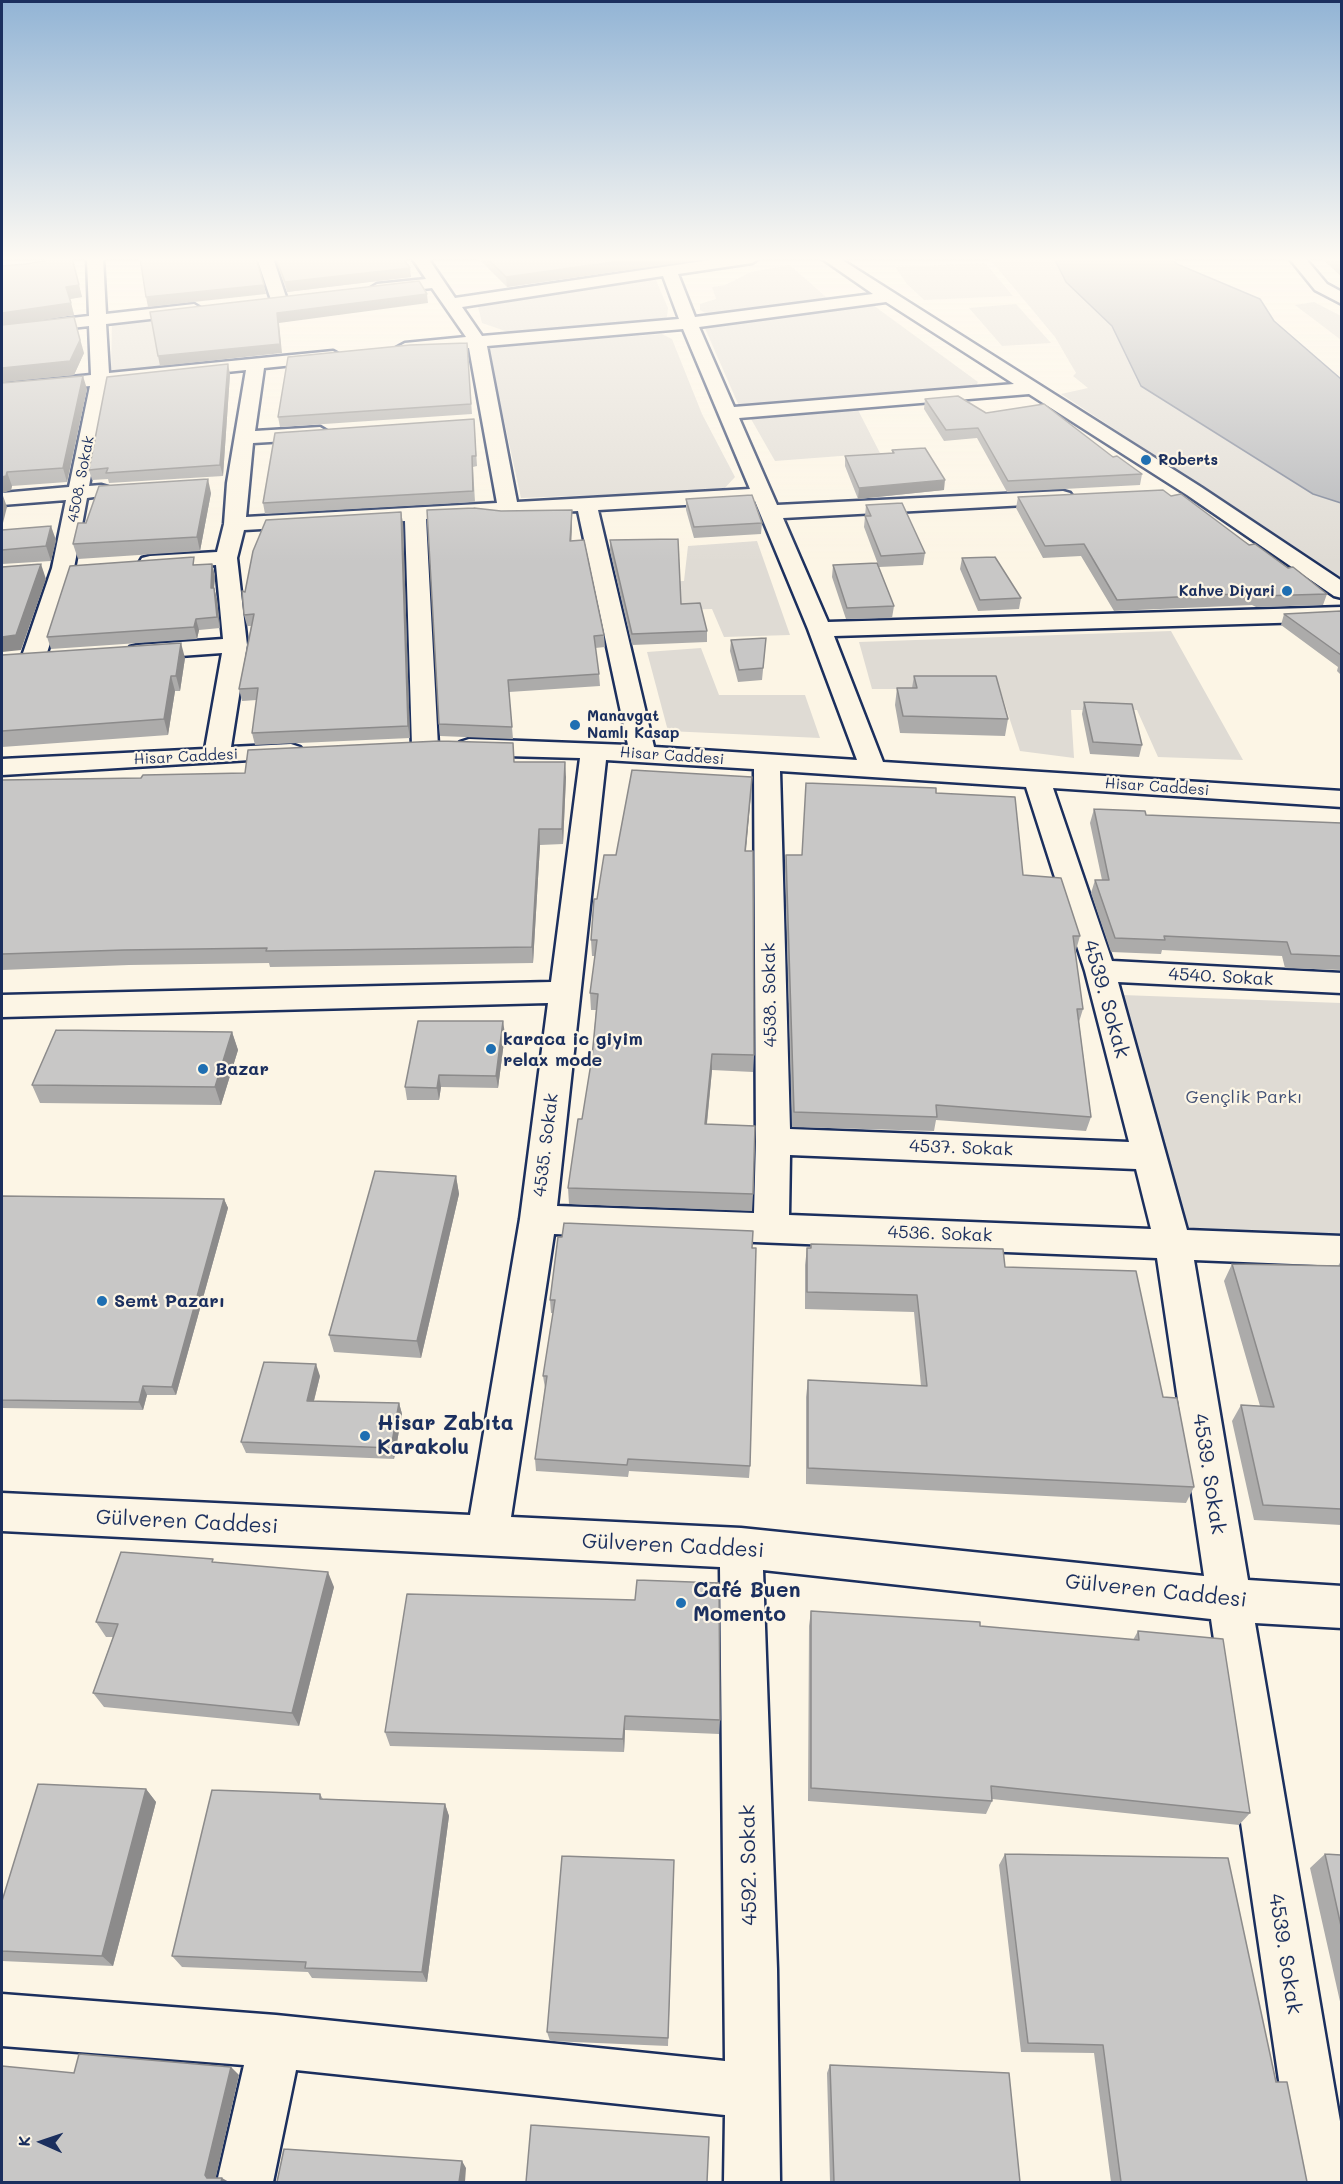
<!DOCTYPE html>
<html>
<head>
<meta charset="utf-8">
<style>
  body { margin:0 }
  #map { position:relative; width:1343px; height:2184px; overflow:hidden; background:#fcf5e5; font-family:Mali,sans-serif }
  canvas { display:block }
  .frame { position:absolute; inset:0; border:3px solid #1b2f5e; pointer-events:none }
  .north { position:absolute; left:12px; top:2112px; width:60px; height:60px; -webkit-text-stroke:4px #fcf5e5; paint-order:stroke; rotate:273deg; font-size:16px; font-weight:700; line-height:24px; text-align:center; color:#1b2f5e }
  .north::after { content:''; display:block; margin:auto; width:21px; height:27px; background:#1b2f5e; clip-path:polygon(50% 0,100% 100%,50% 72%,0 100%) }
</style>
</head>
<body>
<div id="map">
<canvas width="1343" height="2184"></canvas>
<div class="frame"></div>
<div class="north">K</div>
</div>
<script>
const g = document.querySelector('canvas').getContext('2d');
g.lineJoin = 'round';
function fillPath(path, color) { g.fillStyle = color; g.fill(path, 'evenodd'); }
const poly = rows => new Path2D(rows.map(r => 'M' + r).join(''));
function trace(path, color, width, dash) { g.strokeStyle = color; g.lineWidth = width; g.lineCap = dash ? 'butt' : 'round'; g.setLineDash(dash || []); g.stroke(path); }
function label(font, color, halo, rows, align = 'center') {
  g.font = font + ' Mali,sans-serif'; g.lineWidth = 4.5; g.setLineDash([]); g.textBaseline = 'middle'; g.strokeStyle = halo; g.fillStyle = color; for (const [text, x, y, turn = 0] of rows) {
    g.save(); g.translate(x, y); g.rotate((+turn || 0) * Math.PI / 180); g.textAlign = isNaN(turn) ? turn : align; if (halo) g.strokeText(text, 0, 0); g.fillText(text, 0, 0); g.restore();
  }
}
const green = poly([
  [989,258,1054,258,1066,282,1112,326,1141,386,1313,494,1341,503,1341,578,1061,394,1088,388,1073,376,1076,373,1055,337],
  [985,263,1013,296,924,300,907,284,895,267],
  [790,265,827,298,707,314,700,310,700,304,716,299,712,287,725,285,751,272],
  [655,278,668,308,667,317,656,322,511,333,482,323,478,307],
  [1314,302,1341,316,1341,340,1295,305],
  [1016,304,1051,343,1002,346,969,308],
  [873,305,978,382,976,386,739,406,704,326],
  [221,311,227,360,111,371,112,321],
  [662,334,672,339,702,414,735,477,723,490,521,498,488,347],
  [858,410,880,453,775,461,751,419],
  [757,541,790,635,724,637,712,609,635,611,622,583,684,581,688,546],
  [1171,631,1243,760,1158,757,1137,710,1071,710,1074,758,1020,751,1000,689,872,689,859,642],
  [701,648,719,695,805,695,820,738,668,731,647,652],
  [1122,995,1341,1003,1341,1243,1175,1236]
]);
const water = poly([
  [1054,258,1171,258,1177,264,1260,299,1274,321,1341,379,1341,503,1313,494,1141,386,1112,326,1066,282,1054,258]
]);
const street = poly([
  [87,258,103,258,106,314,194,304,202,309,194,314,106,324,109,373,333,351,342,356,333,361,264,368,255,431,320,427,330,433,320,439,253,443,246,517,497,503,469,348,405,353,396,348,405,343,466,337,432,288,377,294,369,289,377,284,426,279,412,258,428,258,455,298,723,258,760,258,752,263,678,274,695,317,873,294,821,258,839,258,1201,487,1342,581,1342,598,1334,596,1187,495,1029,394,739,418,777,505,1063,491,1070,493,1073,497,1070,501,1063,503,783,518,828,622,1342,607,1342,621,834,636,883,762,1342,791,1342,807,1053,788,1112,961,1342,973,1342,993,1118,982,1187,1230,1342,1236,1342,1266,1194,1260,1248,1580,1342,1586,1342,1628,1255,1623,1342,2133,1342,2182,1294,2182,1211,1619,763,1570,777,1969,780,2182,724,2182,725,2115,296,2070,273,2182,217,2182,244,2065,2,2046,2,1994,276,2015,725,2061,720,1567,2,1531,2,1493,470,1515,520,1219,548,1003,2,1017,2,995,551,982,580,758,469,755,460,752,456,747,460,742,469,739,628,745,578,511,426,519,438,746,434,751,425,754,416,751,412,746,405,521,244,530,237,558,247,645,231,747,291,744,300,747,304,752,300,757,2,775,2,759,205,749,222,653,138,659,130,657,126,652,130,647,138,645,223,639,216,565,150,570,142,568,139,563,142,558,150,556,217,552,224,524,227,483,246,370,108,384,89,486,101,485,108,487,111,491,108,495,87,498,74,568,45,659,41,664,33,666,25,664,21,659,52,568,66,500,2,505,2,493,69,487,90,386,2,395,2,384,91,375,89,326,2,336,2,326,89,316,87,258],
  [663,276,679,319,482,336,462,307,663,276],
  [886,302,1014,384,734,407,699,327,886,302],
  [683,329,750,489,517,502,487,346,683,329],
  [755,501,808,629,857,760,654,747,598,510,755,501],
  [606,760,754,769,756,1141,754,1213,557,1206,606,760],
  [780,771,1026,787,1085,971,1129,1142,790,1129,780,771],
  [790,1155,1136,1169,1151,1229,789,1215,790,1155],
  [554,1234,1157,1258,1204,1576,741,1528,511,1517,554,1234],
  [257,258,273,258,287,300,285,303,279,305,271,300,257,258],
  [1289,258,1305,258,1327,284,1342,292,1342,304,1315,290,1289,258]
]);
const wall = poly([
  [72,258,82,297,70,299,74,315,23,323,84,353,74,375,2,382,2,383,87,389,67,482,12,486,11,490,2,493,2,266],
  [275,258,403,258,411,277,287,292],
  [478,258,712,258,507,287],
  [1321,258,1341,258,1341,276],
  [467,343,472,414,280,427,278,417],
  [230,374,223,476,109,483,108,479,92,480,89,470],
  [925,399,986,413,1113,457,1142,474,1140,485,1007,492,977,438,944,441,924,409],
  [474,419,477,466,473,467,475,502,265,514,263,503],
  [892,450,944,490,858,499,845,466,845,456,892,454],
  [211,493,200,551,78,559,73,544,86,523],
  [1171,496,1288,568,1327,594,1323,605,1256,607,1252,605,1114,611,1081,556,1043,558,1016,508,1018,497],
  [686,499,762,523,761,534,694,538,686,510],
  [866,505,925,553,923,565,879,567,864,527],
  [572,521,571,541,604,635,605,647,595,648,599,674,600,686,509,692,513,739,440,736,439,724],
  [403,523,410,738,255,745,252,733,257,700,242,701,239,689,251,626,247,626,244,615,245,592],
  [2,530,56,540,51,561,2,564],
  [610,540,681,604,707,631,707,642,632,645,610,551],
  [962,558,1021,598,1019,609,978,611,960,569],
  [212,564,215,576,214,588,217,599,220,628,199,630,197,639,51,649,47,637,196,565],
  [833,565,894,606,892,618,846,619,832,577],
  [1341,611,1341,675,1337,671,1338,667,1281,625,1284,614],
  [731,640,765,649,762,680,738,682,730,651],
  [2,655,185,658,180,691,175,691,168,735,2,747],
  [914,676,1008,719,1005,736,900,733,895,705,897,688,912,688],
  [1084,702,1142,745,1139,757,1090,754,1082,714],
  [514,762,566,777,563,844,540,845,533,963,270,967,269,963,129,965,2,970,2,780,141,778],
  [751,793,746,851,754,1055,753,1072,712,1070,707,1124,753,1194,752,1211,569,1204,568,1188,582,1119,592,1057,596,1010,591,1010,590,993,595,956,592,956,591,940,616,855],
  [936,793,1023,875,1080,936,1076,950,1075,950,1083,1009,1079,1022,1091,1117,1086,1131,936,1120,934,1131,792,1127,785,869,786,855,801,855],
  [1094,809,1146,815,1341,823,1341,970,1285,968,1282,956,1162,950,1161,954,1111,952,1091,893,1095,880,1102,880,1090,823],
  [232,1032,238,1050,221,1105,40,1103,32,1085],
  [505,1034,498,1088,441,1087,439,1100,407,1100,405,1087],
  [456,1176,459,1194,421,1358,334,1352,329,1335],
  [2,1196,224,1199,228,1208,176,1395,147,1395,143,1410,2,1408],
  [558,1237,750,1466,749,1478,629,1471,628,1477,536,1471,535,1459,545,1388,543,1376,553,1313,551,1313,550,1300],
  [811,1244,1005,1267,1163,1397,1194,1487,1186,1503,806,1484,806,1397,808,1380,921,1386,914,1312,805,1309,805,1265,807,1248,810,1248],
  [1341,1261,1341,1525,1254,1520,1232,1421,1241,1405,1260,1406,1224,1281,1232,1264,1338,1266],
  [320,1376,314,1401,399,1403,402,1414,394,1459,246,1453,241,1442],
  [215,1563,334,1587,299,1726,104,1707,93,1693,113,1637,106,1637,96,1622],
  [635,1600,720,1720,719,1734,625,1730,624,1752,390,1746,385,1732],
  [811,1611,1133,1640,1138,1631,1250,1813,1239,1825,992,1799,992,1801,986,1814,808,1801,809,1626],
  [146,1789,156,1802,113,1966,2,1961,2,1901],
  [320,1794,323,1799,445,1804,449,1816,427,1982,312,1978,308,1972,182,1967,172,1956],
  [1005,1854,1276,2082,1307,2182,1111,2182,1094,2053,1021,2052,999,1865],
  [1325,1854,1341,1855,1341,2006,1310,1868],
  [674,1872,668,2046,550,2041,547,2032],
  [830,2065,1020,2182,830,2182,827,2073]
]);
const shadedWall = poly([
  [641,258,712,258,507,287,506,277],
  [410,268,411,277,287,292,285,282],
  [79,285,82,297,70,299,74,315,2,326,2,313,66,287],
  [264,285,266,294,148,307,146,297],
  [427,294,428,303,279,323,282,353,160,366,158,356,277,313],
  [74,317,84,353,74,375,2,382,2,385,2,368],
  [228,364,230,374,223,476,220,465],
  [83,376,87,389,67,482,63,468],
  [7,472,12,486,11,490,2,493,2,477],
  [208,479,211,493,200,551,197,537],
  [945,480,944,490,858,499,859,488],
  [2,493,7,507,2,527],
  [572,510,572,521,571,552,570,541],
  [401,512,403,523,410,738,408,726],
  [51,526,56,540,51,561,46,546],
  [41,564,46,579,21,650,2,652,2,637],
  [212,564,215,576,214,588,217,599,220,628,211,588],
  [196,619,199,630,197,639,194,627],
  [181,643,185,658,180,691,176,676],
  [171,676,175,691,168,735,164,719],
  [565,762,566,777,563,844,562,829],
  [752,777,751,793,744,867,745,851],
  [539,829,540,845,533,963,532,947],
  [503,1021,505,1034,498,1088,496,1076],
  [232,1032,238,1050,221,1105,215,1087],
  [712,1054,712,1070,705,1141,705,1124],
  [439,1075,441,1087,439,1100,437,1088],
  [456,1176,459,1194,421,1358,417,1341],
  [224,1199,228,1208,176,1395,172,1387],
  [316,1364,320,1376,311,1412,307,1401],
  [143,1386,147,1395,143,1410,139,1402],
  [399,1403,402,1414,394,1459,391,1448],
  [328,1572,334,1587,299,1726,292,1713],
  [625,1716,625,1730,624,1752,623,1739],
  [146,1789,156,1802,113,1966,102,1956],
  [445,1804,449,1816,427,1982,422,1972],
  [231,2067,239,2075,215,2181,207,2178,205,2175],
  [462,2161,466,2168,465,2182,459,2182],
  [222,2178,229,2182,221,2182]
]);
const building = poly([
  [58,258,72,258,79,285,66,287,71,303,2,313,2,266,27,264,58,258],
  [140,258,256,258,264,285,146,297,140,258],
  [276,258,403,258,410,268,285,282,276,258],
  [487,258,641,258,506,277,487,258],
  [1336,258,1341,258,1341,263,1336,258],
  [419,281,427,294,277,313,280,344,158,356,150,312,419,281],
  [74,317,80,340,70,361,2,368,2,325,74,317],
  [467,343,471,404,278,417,288,357,410,345,467,343],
  [228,364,220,465,106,473,108,468,89,470,107,377,228,364],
  [83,376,63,468,7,472,6,476,2,477,2,383,83,376],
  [958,396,986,413,1044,404,1113,457,1117,456,1142,474,1008,481,978,428,946,430,925,399,958,396],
  [474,419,476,456,472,456,473,491,263,503,275,433,474,419],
  [925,448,945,480,859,488,845,456,894,453,892,450,925,448],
  [208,479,197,537,73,544,78,523,86,523,99,486,208,479],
  [1163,490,1171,496,1181,494,1249,545,1255,544,1288,568,1293,567,1327,594,1260,596,1256,593,1117,600,1084,544,1045,546,1018,497,1163,490],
  [752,495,762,523,694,527,686,499,752,495],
  [902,503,925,553,881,556,865,516,871,516,866,505,902,503],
  [474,508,501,511,572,510,570,541,584,540,604,635,594,636,599,674,508,680,512,727,439,724,427,510,474,508],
  [401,512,408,726,252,733,258,688,239,689,254,614,244,615,242,591,245,592,253,551,266,520,401,512],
  [51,526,46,546,2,550,2,530,51,526],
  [678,539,681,604,700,603,707,631,632,634,610,540,678,539],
  [194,557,193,565,212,564,211,588,214,588,217,617,196,619,194,627,47,637,70,566,194,557],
  [995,557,1021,598,980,600,962,558,995,557],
  [877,563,894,606,847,608,833,565,877,563],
  [41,564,16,635,2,637,2,567,41,564],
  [1341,611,1341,655,1284,614,1341,611],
  [766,638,763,668,739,670,731,640,766,638],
  [181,643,176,676,171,676,164,719,2,731,2,655,181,643],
  [914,676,996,676,1008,719,903,716,897,688,917,688,914,676],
  [1084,702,1132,704,1142,745,1093,742,1084,702],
  [439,741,513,743,514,762,565,762,562,829,539,829,532,947,266,951,267,948,124,950,2,954,2,780,141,778,143,775,245,773,248,750,439,741],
  [632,770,752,777,745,851,753,851,754,1055,712,1054,705,1124,755,1126,753,1194,568,1188,578,1119,582,1119,592,1057,598,994,590,993,597,940,591,940,594,899,597,899,604,855,616,855,632,770],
  [806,783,936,788,936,793,1015,797,1023,875,1061,878,1080,936,1073,936,1083,1009,1077,1009,1091,1117,936,1105,937,1117,794,1112,786,855,802,855,806,783],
  [1094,809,1145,811,1146,815,1341,823,1341,956,1291,954,1287,942,1164,936,1165,940,1115,938,1095,880,1109,880,1094,809],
  [418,1021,503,1021,496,1076,439,1075,437,1088,405,1087,418,1021],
  [56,1030,232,1032,215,1087,32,1085,56,1030],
  [375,1171,456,1176,417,1341,329,1335,375,1171],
  [2,1196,224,1199,172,1387,143,1386,139,1402,2,1400,2,1196],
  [564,1223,753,1231,752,1248,756,1248,750,1466,628,1459,627,1465,535,1459,547,1376,543,1376,555,1300,550,1300,558,1237,562,1237,564,1223],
  [811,1244,1003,1249,1005,1267,1136,1271,1163,1397,1177,1398,1194,1487,808,1468,808,1380,927,1386,917,1295,807,1292,807,1248,811,1248,811,1244],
  [1232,1264,1341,1266,1341,1509,1263,1505,1241,1405,1274,1407,1232,1264],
  [264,1362,316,1364,307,1401,399,1403,391,1448,241,1442,264,1362],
  [121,1552,213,1559,212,1562,328,1572,292,1713,93,1693,118,1624,96,1622,121,1552],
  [637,1580,719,1583,720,1720,625,1716,623,1739,385,1732,407,1594,635,1600,637,1580],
  [811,1611,980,1622,980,1626,1139,1640,1138,1631,1223,1639,1250,1813,991,1786,992,1801,811,1788,811,1611],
  [38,1784,146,1789,102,1956,2,1951,2,1901,38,1784],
  [212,1790,320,1794,320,1799,445,1804,422,1972,305,1968,306,1962,172,1956,212,1790],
  [1005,1854,1228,1858,1276,2082,1287,2082,1307,2182,1121,2182,1103,2045,1028,2043,1005,1854],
  [1325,1854,1341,1855,1341,1926,1325,1854],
  [562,1856,674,1860,668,2038,547,2032,562,1856],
  [79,2054,231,2067,205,2175,207,2178,222,2178,221,2182,2,2182,2,2066,74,2073,79,2054],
  [830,2065,1009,2073,1020,2182,834,2182,830,2065],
  [531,2125,709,2137,707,2182,526,2182,531,2125],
  [284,2149,462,2161,459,2182,277,2182,284,2149]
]);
const markers = [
  [1146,460,6,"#1f6fb2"],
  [1287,591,6,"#1f6fb2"],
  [575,725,6,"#1f6fb2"],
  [491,1049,6,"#1f6fb2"],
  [203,1069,6,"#1f6fb2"],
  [102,1301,6,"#1f6fb2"],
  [365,1436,6,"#1f6fb2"],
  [681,1603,6,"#1f6fb2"]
];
const farPoinames = [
  ["Roberts",1158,460],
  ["Kahve Diyari",1275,591,"right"],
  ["Manavgat",587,716],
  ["Namlı Kasap",587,733]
];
const farStreetnames = [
  ["4508. Sokak",81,479,-79],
  ["Hisar Caddesi",672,756,4],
  ["Hisar Caddesi",186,757,-3],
  ["Hisar Caddesi",1157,787,4]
];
const streetNames = [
  ["4540. Sokak",1221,977,3],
  ["4538. Sokak",770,995,-91],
  ["4535. Sokak",546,1145,-83],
  ["4537. Sokak",961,1148,2],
  ["4536. Sokak",940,1234,2]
];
const poiNames = [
  ["karaca ic giyim",503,1039],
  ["relax mode",503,1060],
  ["Bazar",215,1069],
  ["Semt Pazarı",114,1301]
];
const parkNames = [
  ["Gençlik Parkı",1244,1097]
];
const nearStreetnames = [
  ["4539. Sokak",1106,999,74],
  ["4539. Sokak",1209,1474,81],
  ["Gülveren Caddesi",187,1522,3],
  ["Gülveren Caddesi",673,1546,3],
  ["Gülveren Caddesi",1156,1591,6],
  ["4592. Sokak",749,1865,-91],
  ["4539. Sokak",1285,1954,81]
];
const nearPoinames = [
  ["Hisar Zabıta",377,1424],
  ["Karakolu",377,1448],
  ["Café Buen",693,1591],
  ["Momento",693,1615]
];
fillPath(green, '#dfdbd4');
fillPath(water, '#b2b4b8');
trace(water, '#767f94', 1.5);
trace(street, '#1b2f5e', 5);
fillPath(street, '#fcf5e5');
fillPath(wall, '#acabaa');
fillPath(shadedWall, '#8c8b8b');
fillPath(building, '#c8c7c6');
trace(building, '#8c8b8b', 1.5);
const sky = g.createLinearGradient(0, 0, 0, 563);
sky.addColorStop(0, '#92b4d5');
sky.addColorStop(0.46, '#fefaf3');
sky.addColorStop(1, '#fefaf300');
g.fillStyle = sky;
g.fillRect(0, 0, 1343, 563);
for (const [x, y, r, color] of markers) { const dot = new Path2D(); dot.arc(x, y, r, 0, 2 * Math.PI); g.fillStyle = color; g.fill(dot); trace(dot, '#fcf5e5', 2); }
label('bold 15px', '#1b2f5e', '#fcf5e5', farPoinames, 'left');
label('15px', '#1b2f5e', '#fcf5e5', farStreetnames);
label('18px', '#1b2f5e', '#fcf5e5', streetNames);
label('bold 18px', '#1b2f5e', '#fcf5e5', poiNames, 'left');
label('18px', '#425176', '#fcf5e5', parkNames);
label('21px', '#1b2f5e', '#fcf5e5', nearStreetnames);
label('bold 21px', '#1b2f5e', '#fcf5e5', nearPoinames, 'left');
</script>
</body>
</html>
